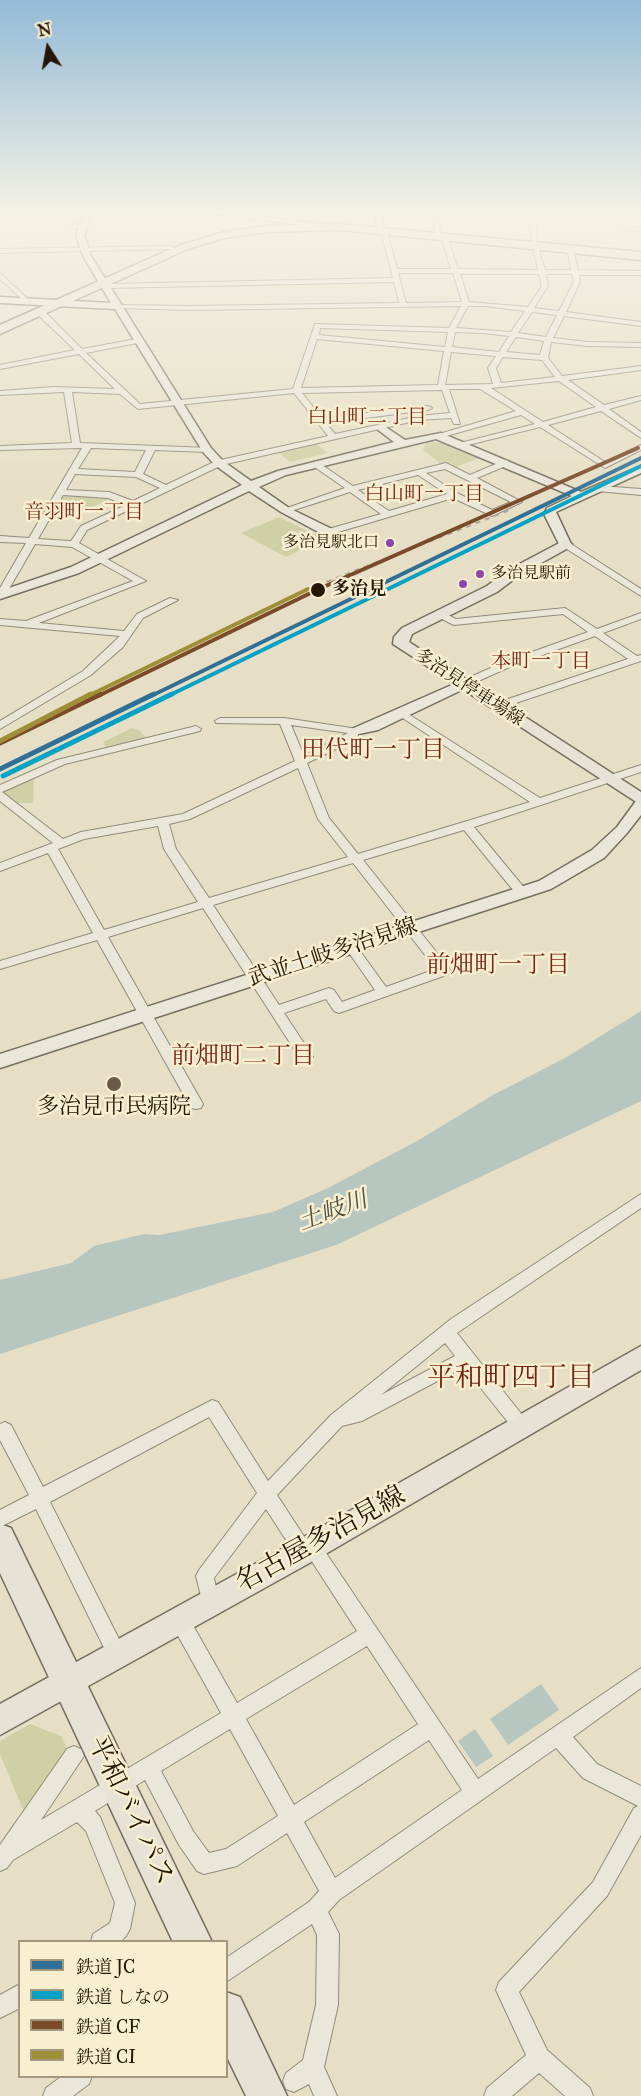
<!DOCTYPE html>
<html>
<head>
<meta charset="utf-8">
<style>
  body { margin:0 }
  #map { position:relative; width:641px; height:2096px; overflow:hidden; background:#e7dfc5; font-family:"IM FELL Great Primer","Noto Serif JP",serif }
  canvas { display:block }
  .legend { position:absolute; left:18px; top:1940px; width:210px; height:138px; box-sizing:border-box; background:#f8efd0; border:2px solid #a3987e; margin:0; padding:8px 10px; list-style:none; font-size:18px; color:#241504 }
  .legend li { display:flex; align-items:center; gap:12px; height:30px }
  .legend b { width:30px; border:2px solid #a3987e }
  .north { position:absolute; left:18px; top:18px; width:60px; height:60px; -webkit-text-stroke:4px #f8efd0; paint-order:stroke; rotate:349deg; font-size:16px; font-weight:700; line-height:24px; text-align:center; color:#241504 }
  .north::after { content:''; display:block; margin:auto; width:21px; height:27px; background:#241504; clip-path:polygon(50% 0,100% 100%,50% 72%,0 100%) }
</style>
</head>
<body>
<div id="map">
<canvas width="641" height="2096"></canvas>
<ul class="legend">
<li><b style="height:8px;background:#307097"></b>鉄道 JC</li>
<li><b style="height:8px;background:#02a2c4"></b>鉄道 しなの</li>
<li><b style="height:8px;background:#7a4b2a"></b>鉄道 CF</li>
<li><b style="height:8px;background:#9e9034"></b>鉄道 CI</li>
</ul>
<div class="north">N</div>
</div>
<script>
const g = document.querySelector('canvas').getContext('2d');
g.lineJoin = 'round';
function fillPath(path, color) { g.fillStyle = color; g.fill(path, 'evenodd'); }
const poly = rows => new Path2D(rows.map(r => 'M' + r).join(''));
function trace(path, color, width, dash) { g.strokeStyle = color; g.lineWidth = width; g.lineCap = dash ? 'butt' : 'round'; g.setLineDash(dash || []); g.stroke(path); }
function label(font, color, halo, rows, align = 'center') {
  g.font = font + ' "IM FELL Great Primer","Noto Serif JP",serif'; g.lineWidth = 5; g.setLineDash([]); g.textBaseline = 'middle'; g.strokeStyle = halo; g.fillStyle = color; for (const [text, x, y, turn = 0] of rows) {
    g.save(); g.translate(x, y); g.rotate((+turn || 0) * Math.PI / 180); g.textAlign = isNaN(turn) ? turn : align; if (halo) g.strokeText(text, 0, 0); g.fillText(text, 0, 0); g.restore();
  }
}
const green = poly([
  [431,442,448,443,482,457,456,467,450,463,442,465,423,450,426,443],
  [315,443,328,453,290,462,277,451],
  [61,495,111,498,78,514,52,512],
  [279,517,324,539,286,557,241,533],
  [132,728,140,731,146,738,106,747,103,742],
  [34,776,33,803,16,803,4,793,4,789],
  [30,1724,61,1736,69,1752,23,1810,0,1754,0,1741]
]);
const water = poly([
  [641,1011,641,1101,336,1245,0,1354,0,1280,71,1263,94,1246,144,1234,159,1235,273,1212,328,1188,417,1141,493,1095,565,1058],
  [541,1684,559,1710,508,1745,490,1719],
  [475,1729,493,1756,476,1767,458,1741]
]);
const street = poly([
  [28,212,25,214,0,217,0,213,28,212],
  [61,212,67,212,75,225,84,227,71,228,61,212],
  [433,212,439,212,440,234,435,233,433,212],
  [529,212,535,212,537,244,545,270,571,270,567,249,570,247,573,249,578,270,641,271,641,275,579,275,580,282,566,312,641,322,641,326,564,316,553,338,588,342,641,343,641,347,588,346,551,342,548,358,562,376,641,366,641,370,568,380,604,405,641,396,641,400,609,409,641,432,641,438,601,411,548,425,605,462,641,445,641,450,605,468,540,427,460,447,460,443,535,424,521,415,439,438,439,434,516,411,480,389,449,389,460,424,454,424,451,418,419,420,222,465,87,530,79,543,146,581,39,623,124,631,137,614,170,598,178,600,143,618,123,647,91,675,0,729,0,721,83,671,120,636,0,625,0,619,26,621,133,581,72,547,35,544,5,596,0,599,0,588,26,543,0,542,0,536,29,538,82,448,0,450,0,446,72,443,64,392,0,395,0,391,53,387,115,389,79,354,0,369,0,365,75,350,37,314,37,310,43,310,82,349,142,338,142,342,86,353,140,404,293,389,315,324,449,328,461,306,189,310,118,308,116,307,116,305,189,306,399,303,394,282,107,288,104,286,107,284,393,278,381,231,384,229,387,231,397,269,451,269,441,236,444,234,447,236,458,269,538,270,532,243,529,212],
  [398,273,453,273,462,302,406,303,398,273],
  [460,274,539,274,542,286,528,307,469,302,460,274],
  [546,274,572,274,574,282,559,311,534,308,548,286,546,274],
  [468,306,485,306,525,311,511,332,456,328,468,306],
  [532,312,557,315,546,337,518,333,532,312],
  [320,328,448,332,445,347,319,335,320,328],
  [455,332,483,333,509,336,499,352,452,347,455,332],
  [516,337,544,341,540,355,506,352,516,337],
  [317,339,444,351,438,385,301,388,317,339],
  [451,352,496,356,488,368,493,384,445,385,451,352],
  [503,357,542,360,555,377,501,383,496,368,503,357],
  [559,381,596,407,543,422,491,388,559,381],
  [442,390,450,413,419,416,335,434,326,423,428,410,432,408,428,406,322,418,302,393,442,390],
  [72,392,120,394,138,409,294,393,328,436,216,461,166,485,143,474,155,450,207,452,211,450,210,448,80,443,72,392],
  [91,448,146,450,135,472,78,469,91,448],
  [75,474,136,477,160,488,133,501,109,492,66,490,75,474],
  [63,495,108,498,126,505,81,526,71,541,38,539,63,495],
  [598,212,605,212,631,227,641,227,641,231,628,230,598,212],
  [171,246,173,249,0,253,0,249,171,246],
  [0,273,29,300,29,302,25,302,0,279,0,273],
  [505,460,508,461,508,465,477,478,522,502,492,516,453,498,328,535,325,534,325,530,381,514,350,492,288,512,281,510,345,488,313,466,312,464,316,461,353,486,446,463,470,475,505,460],
  [445,469,511,502,492,510,457,493,426,473,445,469],
  [418,475,447,494,389,511,358,490,418,475],
  [600,486,641,489,641,495,597,491,596,489,600,486],
  [562,542,568,542,641,589,641,596,562,546,562,542],
  [565,608,597,629,641,613,641,619,603,633,637,656,641,655,641,661,501,708,493,708,493,704,628,659,595,636,512,666,467,686,459,686,459,682,504,662,588,632,563,614,454,625,438,617,438,613,444,613,456,619,565,608],
  [402,710,540,798,641,765,641,772,474,827,526,890,528,893,526,896,518,896,464,830,363,860,449,968,450,971,449,974,339,1013,334,1011,326,999,284,1013,313,1057,306,1062,301,1060,203,908,108,937,203,1104,201,1108,196,1109,191,1108,97,940,0,969,0,961,93,933,48,853,0,871,0,863,53,843,0,801,0,785,57,760,196,726,201,729,200,731,65,764,2,792,63,839,81,832,183,814,295,761,280,724,216,723,215,721,220,718,284,718,358,729,359,731,357,739,307,763,329,818,358,854,530,802,398,715,397,713,402,710],
  [291,725,348,733,304,756,291,725],
  [298,768,318,819,348,857,209,898,176,849,169,824,190,819,298,768],
  [158,826,164,849,198,902,104,930,58,849,84,839,158,826],
  [353,863,436,969,386,987,355,944,351,943,345,947,375,990,342,1002,334,990,329,988,279,1005,213,905,353,863],
  [641,1194,641,1208,457,1333,527,1421,529,1426,527,1431,521,1434,515,1431,464,1367,362,1421,342,1426,277,1495,307,1541,312,1539,318,1541,478,1779,641,1668,641,1688,573,1737,597,1764,641,1786,641,1835,607,1896,519,1992,547,2050,590,2088,593,2096,565,2096,539,2073,512,2096,484,2096,487,2088,526,2055,496,1990,499,1982,593,1882,634,1808,638,1806,583,1778,556,1748,339,1900,328,1912,339,1934,338,2005,324,2067,337,2096,314,2096,309,2084,294,2092,286,2089,283,2081,286,2073,303,2060,316,2005,317,1935,312,1924,226,1982,226,1958,309,1902,319,1891,287,1833,237,1866,204,1874,197,1871,179,1845,145,1780,95,1811,100,1817,135,1903,130,1929,126,1936,120,1942,91,1942,93,1934,110,1923,115,1903,86,1831,77,1822,13,1860,7,1868,0,1871,0,1845,67,1749,74,1746,81,1749,84,1756,41,1820,221,1713,172,1625,170,1619,172,1613,179,1610,186,1613,237,1703,357,1631,309,1557,303,1560,297,1557,266,1509,214,1578,219,1602,216,1608,210,1611,204,1608,196,1576,199,1570,257,1493,209,1417,50,1502,126,1653,124,1660,117,1662,110,1660,36,1509,0,1527,0,1510,29,1495,0,1440,0,1424,5,1422,11,1425,43,1487,212,1400,218,1402,268,1481,331,1415,451,1319,641,1194],
  [445,1343,455,1356,381,1395,445,1343],
  [367,1646,418,1724,294,1805,246,1719,367,1646],
  [230,1729,278,1816,226,1849,209,1853,193,1831,161,1771,230,1729],
  [429,1740,462,1790,335,1878,304,1822,429,1740],
  [20,1984,20,2008,0,2018,0,1995,20,1984],
  [62,2076,92,2076,89,2084,73,2096,43,2096,46,2088,62,2076]
]);
const secondary = poly([
  [84,212,92,212,84,235,91,256,211,448,223,461,251,481,278,471,394,442,377,429,376,427,381,424,405,440,441,433,581,492,641,466,641,473,556,512,571,544,565,548,559,544,544,514,547,508,572,496,436,439,286,475,259,487,289,508,332,529,332,535,324,535,281,512,249,491,79,573,0,599,0,591,71,567,242,485,215,465,203,452,115,309,0,303,0,297,111,303,83,256,76,235,84,212],
  [200,212,224,212,344,227,340,230,200,212],
  [374,212,382,212,384,229,377,227,374,212],
  [635,212,641,212,641,214,636,214,635,212],
  [463,680,470,684,468,687,378,730,354,735,347,731,463,680],
  [641,799,641,815,627,833,604,858,551,889,0,1068,0,1054,539,881,592,850,617,827,636,801,641,799]
]);
const primary = poly([
  [565,540,572,544,570,547,518,576,497,592,412,634,409,642,641,792,641,805,393,644,394,637,402,628,487,586,508,570,565,540],
  [641,1346,641,1370,322,1556,0,1735,0,1704,302,1538,641,1346]
]);
const highway = poly([
  [340,224,641,252,641,260,340,230,267,232,225,238,188,249,0,334,0,325,180,245,224,232,267,226,340,224],
  [0,1524,11,1528,212,1942,173,1942,0,1573,0,1524],
  [226,1992,240,1997,287,2096,246,2096,226,2055,226,1992]
]);
const rail = poly([
  [308,589,510,510]
]);
const rail1Far1 = poly([
  [151,696,641,458]
]);
const rail1 = poly([
  [0,769,154,694]
]);
const rail2Far1 = poly([
  [168,696,641,466]
]);
const rail2 = poly([
  [3,776,172,694]
]);
const rail3Far1 = poly([
  [98,696,321,588,638,448]
]);
const rail3 = poly([
  [0,743,101,694]
]);
const rail4Far1 = poly([
  [88,696,308,589]
]);
const rail4 = poly([
  [0,741,91,694]
]);
const markers = [
  [390,543,5,"#8e44ad"],
  [480,574,5,"#8e44ad"],
  [463,584,5,"#8e44ad"],
  [318,590,8,"#241504"],
  [114,1084,8,"#685c48"]
];
const farBusnames = [
  ["多治見駅北口",379,543],
  ["多治見駅前",491,574,"left"]
];
const farStopnames = [
  ["多治見",332,590]
];
const farStreetnames = [
  ["多治見停車場線",469,688,33]
];
const farNeighbourhoodnames = [
  ["白山町二丁目",367,418],
  ["白山町一丁目",424,495],
  ["音羽町一丁目",84,513],
  ["本町一丁目",541,662]
];
const streetNames = [
  ["武並土岐多治見線",333,953,-18]
];
const poiNames = [
  ["多治見市民病院",114,1108]
];
const neighbourhoodNames = [
  ["田代町一丁目",373,751],
  ["前畑町一丁目",498,966],
  ["前畑町二丁目",243,1057]
];
const waterNames = [
  ["土岐川",333,1212,-20]
];
const nearStreetnames = [
  ["名古屋多治見線",321,1540,-29],
  ["平和バイパス",130,1811,64]
];
const nearNeighbourhoodnames = [
  ["平和町四丁目",511,1379]
];
fillPath(green, '#d0d0a6');
fillPath(water, '#b7c6be');
trace(street, '#918b7b', 2);
trace(secondary, '#766f60', 3);
trace(primary, '#766f60', 3);
trace(highway, '#766f60', 3);
fillPath(street, '#eae7d9');
fillPath(secondary, '#eae7d9');
fillPath(primary, '#e7e2d3');
fillPath(highway, '#e7e2d3');
trace(rail, '#ada89a', 2, [5, 5]);
trace(rail1Far1, '#307097', 4);
trace(rail1, '#307097', 5);
trace(rail2Far1, '#02a2c4', 4);
trace(rail2, '#02a2c4', 5);
trace(rail3Far1, '#7a4b2a', 4);
trace(rail3, '#7a4b2a', 5);
trace(rail4Far1, '#9e9034', 4);
trace(rail4, '#9e9034', 5);
const sky = g.createLinearGradient(0, 0, 0, 505);
sky.addColorStop(0, '#94bbd7');
sky.addColorStop(0.42, '#f4f1e5');
sky.addColorStop(1, '#f4f1e500');
g.fillStyle = sky;
g.fillRect(0, 0, 641, 505);
for (const [x, y, r, color] of markers) { const dot = new Path2D(); dot.arc(x, y, r, 0, 2 * Math.PI); g.fillStyle = color; g.fill(dot); trace(dot, '#f8efd0', 2); }
label('16px', '#241504', '#f8efd0', farBusnames, 'right');
label('bold 18px', '#241504', '#f8efd0', farStopnames, 'left');
label('18px', '#241504', '#f8efd0', farStreetnames);
label('20px', '#7a1f14', '#f8efd0', farNeighbourhoodnames);
label('22px', '#241504', '#f8efd0', streetNames);
label('22px', '#241504', '#f8efd0', poiNames);
label('24px', '#7a1f14', '#f8efd0', neighbourhoodNames);
label('italic 24px', '#504f44', '#f8efd0', waterNames);
label('27px', '#241504', '#f8efd0', nearStreetnames);
label('28px', '#7a1f14', '#f8efd0', nearNeighbourhoodnames);
</script>
</body>
</html>
